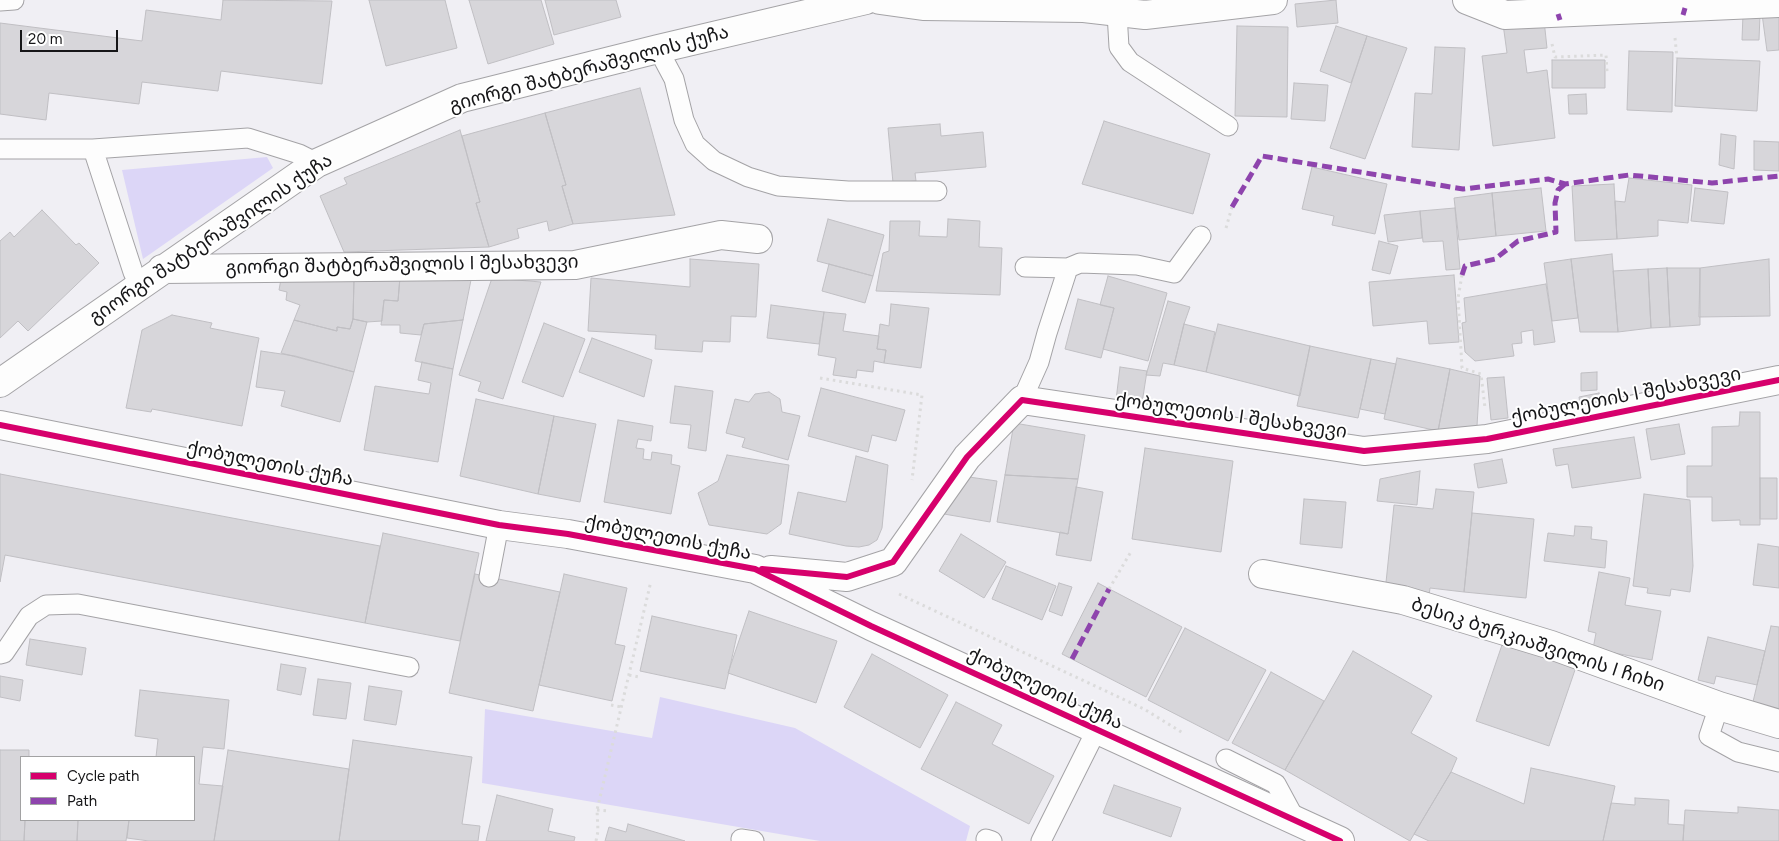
<!DOCTYPE html>
<html>
<head>
<meta charset="utf-8">
<style>
  body { margin:0 }
  #map { position:relative; width:1779px; height:841px; overflow:hidden; background:#f0eff4; font-family:Figtree,sans-serif }
  canvas { display:block }
  .legend { position:absolute; left:20px; top:756px; width:175px; height:65px; box-sizing:border-box; background:#fff; border:1px solid #a2a2a3; margin:0; padding:6px 9px; list-style:none; font-size:15px; color:#161618 }
  .legend li { display:flex; align-items:center; gap:10px; height:25px }
  .legend b { width:25px; border:1px solid #a2a2a3 }
  .scale { position:absolute; left:20px; top:30px; width:98px; height:22px; box-sizing:border-box; border:2px solid #161618; border-top:0; padding-left:6px; font-size:15px; line-height:18px; white-space:nowrap; color:#161618; -webkit-text-stroke:4px #fff; paint-order:stroke }
</style>
</head>
<body>
<div id="map">
<canvas width="1779" height="841"></canvas>
<ul class="legend">
<li><b style="height:6px;background:#d6006c"></b>Cycle path</li>
<li><b style="height:6px;background:#8e44ad"></b>Path</li>
</ul>
<div class="scale">20 m</div>
</div>
<script>
const g = document.querySelector('canvas').getContext('2d');
g.lineJoin = 'round';
function fillPath(path, color) { g.fillStyle = color; g.fill(path, 'evenodd'); }
const poly = rows => new Path2D(rows.map(r => 'M' + r).join(''));
function trace(path, color, width, dash) { g.strokeStyle = color; g.lineWidth = width; g.lineCap = dash ? 'butt' : 'round'; g.setLineDash(dash || []); g.stroke(path); }
function label(font, color, halo, rows, align = 'center') {
  g.font = font + ' Figtree,"Noto Sans Georgian",sans-serif'; g.lineWidth = 4; g.setLineDash([]); g.textBaseline = 'middle'; g.strokeStyle = halo; g.fillStyle = color; for (const [text, x, y, turn = 0] of rows) {
    g.save(); g.translate(x, y); g.rotate((+turn || 0) * Math.PI / 180); g.textAlign = isNaN(turn) ? turn : align; if (halo) g.strokeText(text, 0, 0); g.fillText(text, 0, 0); g.restore();
  }
}
const green = poly([
  [267,157,273,168,143,259,122,170],
  [660,697,795,728,970,826,966,841,820,841,482,783,485,709,652,738]
]);
const building = poly([
  [223,0,332,1,322,84,221,71,218,91,142,82,139,104,49,93,46,120,0,114,0,23,142,41,146,10,221,20,223,0],
  [369,0,445,0,457,48,386,66,369,0],
  [469,0,541,0,554,44,488,64,469,0],
  [545,0,616,0,621,17,554,35,545,0],
  [1336,0,1338,23,1297,27,1295,4,1336,0],
  [1779,13,1779,50,1767,51,1762,14,1779,13],
  [1743,14,1760,15,1759,40,1742,40,1743,14],
  [1544,20,1547,48,1524,50,1527,73,1547,70,1555,138,1493,146,1482,56,1507,53,1503,24,1544,20],
  [1237,26,1288,27,1287,117,1235,116,1237,26],
  [1336,26,1367,36,1351,83,1320,71,1336,26],
  [1367,36,1407,48,1365,159,1330,148,1367,36],
  [1435,47,1465,48,1459,150,1412,147,1415,93,1432,94,1435,47],
  [1629,51,1673,52,1672,112,1627,110,1629,51],
  [1677,58,1760,61,1757,111,1675,106,1677,58],
  [1552,60,1605,60,1605,88,1552,88,1552,60],
  [1294,83,1328,85,1325,121,1291,119,1294,83],
  [640,88,675,215,573,224,562,186,566,185,545,113,640,88],
  [1586,94,1587,114,1569,114,1568,95,1586,94],
  [545,113,566,185,562,186,573,224,549,231,547,221,517,229,519,238,489,247,476,203,480,202,462,136,545,113],
  [1104,121,1210,154,1193,214,1082,184,1104,121],
  [940,124,941,136,983,132,986,167,915,173,916,181,893,183,888,128,940,124],
  [460,130,480,202,476,203,489,247,344,252,320,196,347,184,344,178,460,130],
  [1721,134,1736,136,1734,169,1719,165,1721,134],
  [1754,141,1779,142,1779,171,1754,170,1754,141],
  [1312,167,1387,184,1375,234,1332,225,1334,216,1302,209,1312,167],
  [1629,178,1692,185,1688,223,1658,220,1658,236,1617,239,1615,201,1625,202,1629,178],
  [1614,184,1617,239,1575,241,1572,186,1614,184],
  [1541,188,1546,231,1496,236,1492,193,1541,188],
  [1695,188,1728,192,1724,224,1691,221,1695,188],
  [1492,193,1496,236,1459,240,1454,198,1492,193],
  [1455,208,1460,269,1446,270,1443,241,1423,242,1420,211,1455,208],
  [42,210,76,245,79,243,99,263,28,331,18,321,0,338,0,241,10,232,14,237,42,210],
  [1420,211,1422,238,1388,242,1384,215,1420,211],
  [828,219,884,235,873,276,817,261,828,219],
  [948,219,980,221,979,247,1002,248,1000,295,876,291,883,253,889,251,890,221,920,221,919,236,947,237,948,219],
  [1379,241,1398,246,1390,274,1372,270,1379,241],
  [1612,254,1618,332,1580,332,1571,259,1612,254],
  [690,259,759,264,756,317,731,316,730,342,703,341,702,352,655,349,656,335,588,331,591,278,690,287,690,259],
  [1571,259,1578,318,1552,321,1544,263,1571,259],
  [1769,259,1770,316,1699,317,1700,268,1769,259],
  [829,264,873,276,865,303,822,291,829,264],
  [1667,268,1700,268,1700,325,1670,327,1667,268],
  [1667,268,1670,327,1651,328,1648,269,1667,268],
  [1648,269,1651,328,1618,332,1613,271,1648,269],
  [472,275,463,320,424,324,421,335,400,333,400,325,381,325,384,300,398,301,400,277,472,275],
  [1454,275,1459,342,1429,344,1427,321,1373,326,1369,282,1454,275],
  [1108,276,1167,293,1148,361,1103,349,1114,308,1100,305,1108,276],
  [400,277,398,301,384,300,382,321,367,322,353,319,354,279,400,277],
  [492,278,541,282,503,399,478,391,481,382,459,375,492,278],
  [281,279,354,279,353,319,350,329,337,327,337,331,294,320,300,305,286,300,287,292,279,290,281,279],
  [1546,284,1555,342,1534,345,1533,330,1521,332,1522,343,1512,344,1514,356,1475,361,1465,352,1462,323,1466,322,1464,298,1546,284],
  [1078,299,1114,308,1101,358,1065,349,1078,299],
  [1168,301,1190,307,1184,324,1174,365,1163,363,1160,376,1146,375,1168,301],
  [891,304,929,308,921,368,884,363,886,350,877,349,880,324,889,326,891,304],
  [771,305,824,312,819,344,767,338,771,305],
  [824,312,846,314,843,331,879,336,877,349,886,350,884,363,874,361,873,372,857,370,856,378,833,375,836,358,818,355,824,312],
  [172,315,212,323,210,328,259,338,242,426,152,409,151,412,126,408,142,330,172,315],
  [353,319,367,322,354,372,281,353,294,320,337,331,337,327,350,329,353,319],
  [463,320,453,369,415,361,424,324,463,320],
  [544,323,585,339,563,397,522,382,544,323],
  [1184,324,1215,332,1206,372,1174,365,1184,324],
  [1218,324,1310,346,1300,396,1206,372,1218,324],
  [592,338,652,360,644,397,579,372,592,338],
  [1310,346,1371,359,1358,418,1297,406,1310,346],
  [261,351,295,356,354,372,340,422,281,406,285,391,256,387,261,351],
  [1397,358,1450,369,1438,431,1384,419,1397,358],
  [1371,359,1396,364,1385,414,1360,409,1371,359],
  [422,362,453,369,438,462,364,450,375,386,429,394,431,383,418,380,422,362],
  [1120,367,1147,371,1142,403,1116,400,1120,367],
  [1450,369,1480,376,1477,426,1450,432,1438,431,1450,369],
  [1597,372,1597,390,1581,391,1581,373,1597,372],
  [1504,377,1508,418,1491,420,1487,378,1504,377],
  [675,386,713,391,706,451,688,448,691,425,670,423,675,386],
  [821,388,905,410,896,441,872,435,868,452,808,436,821,388],
  [769,392,780,399,782,412,800,416,788,460,742,447,745,438,726,433,735,399,749,402,755,394,769,392],
  [1599,393,1602,407,1581,411,1579,397,1599,393],
  [476,399,554,416,538,494,460,476,476,399],
  [1740,412,1760,412,1760,525,1740,525,1740,520,1712,521,1712,497,1687,497,1687,466,1712,466,1712,427,1739,426,1740,412],
  [554,416,596,424,580,502,538,494,554,416],
  [618,420,653,426,651,441,638,439,636,448,644,449,643,459,651,460,652,452,672,455,671,464,680,466,671,514,604,502,618,420],
  [1014,423,1085,435,1078,479,1005,475,1014,423],
  [1679,424,1685,454,1651,460,1646,429,1679,424],
  [1634,437,1641,478,1572,488,1568,464,1556,466,1553,449,1634,437],
  [1145,448,1233,461,1221,552,1132,539,1145,448],
  [727,455,789,465,781,524,767,534,709,525,698,493,718,481,727,455],
  [856,456,888,465,882,528,877,540,869,545,859,547,846,546,789,534,798,492,846,502,856,456],
  [1502,459,1507,483,1478,488,1474,464,1502,459],
  [1420,471,1417,505,1377,501,1380,479,1420,471],
  [0,474,380,546,365,623,5,555,0,582,0,474],
  [1005,475,1078,479,1068,534,997,522,1005,475],
  [969,477,997,481,990,522,944,514,969,477],
  [1760,478,1777,478,1777,519,1760,519,1760,478],
  [1076,487,1103,492,1091,561,1056,555,1060,532,1068,534,1076,487],
  [1436,489,1474,492,1464,592,1430,588,1429,596,1385,592,1394,505,1433,509,1436,489],
  [1644,494,1690,500,1693,566,1690,592,1671,589,1670,596,1647,593,1648,588,1633,586,1644,494],
  [1304,499,1346,502,1342,548,1300,544,1304,499],
  [1472,513,1534,519,1526,598,1464,592,1472,513],
  [1575,526,1592,527,1591,539,1607,541,1605,568,1544,561,1548,533,1574,536,1575,526],
  [383,533,479,553,460,641,365,623,383,533],
  [961,534,1006,562,984,598,939,571,961,534],
  [1758,544,1779,547,1779,588,1753,585,1758,544],
  [1006,566,1056,586,1042,620,992,599,1006,566],
  [1599,572,1630,578,1625,605,1661,611,1652,660,1593,649,1596,633,1588,631,1599,572],
  [475,574,560,592,533,711,449,693,475,574],
  [564,574,627,588,615,644,625,646,612,701,539,685,564,574],
  [1059,583,1072,587,1062,616,1049,611,1059,583],
  [1098,583,1182,627,1146,697,1062,654,1098,583],
  [749,611,837,641,816,703,728,673,749,611],
  [652,616,737,635,725,689,640,671,652,616],
  [1771,626,1779,627,1779,712,1752,706,1771,626],
  [1185,628,1266,670,1228,741,1148,700,1185,628],
  [1708,637,1765,651,1757,685,1716,676,1714,684,1698,680,1708,637],
  [30,639,86,648,82,675,26,665,30,639],
  [1503,642,1576,667,1549,746,1476,721,1503,642],
  [1353,651,1432,696,1411,733,1457,758,1451,772,1410,841,1285,770,1353,651],
  [872,654,948,695,920,748,844,707,872,654],
  [281,664,306,668,301,695,277,690,281,664],
  [1271,672,1324,701,1285,770,1232,743,1271,672],
  [0,676,23,680,20,701,0,697,0,676],
  [318,679,351,683,346,719,313,715,318,679],
  [369,686,402,691,396,725,364,720,369,686],
  [140,690,229,700,224,749,203,747,199,784,223,786,214,841,149,841,127,838,129,820,194,820,194,757,156,757,158,739,135,736,140,690],
  [956,702,1002,725,992,744,1054,776,1029,824,921,769,956,702],
  [353,740,472,757,462,824,480,826,478,841,339,841,353,740],
  [0,750,29,750,29,757,21,757,21,820,25,820,24,841,0,841,0,750],
  [228,750,349,769,339,841,214,841,228,750],
  [1531,768,1615,786,1603,841,1429,841,1414,834,1451,772,1524,804,1531,768],
  [1114,785,1181,808,1171,837,1103,813,1114,785],
  [497,795,553,809,548,831,575,837,574,841,486,841,497,795],
  [1635,798,1669,800,1668,824,1684,825,1683,841,1603,841,1611,803,1635,805,1635,798],
  [1738,807,1779,810,1779,841,1683,841,1685,810,1738,813,1738,807],
  [25,820,78,820,77,841,24,841,25,820],
  [78,820,129,820,126,841,77,841,78,820],
  [628,824,685,841,605,841,609,827,626,832,628,824]
]);
const path = poly([
  [1675,38,1677,58],
  [1552,44,1555,57,1606,55,1607,72],
  [1226,228,1232,207],
  [1462,275,1458,298,1462,368,1481,374,1485,408],
  [820,378,922,395,912,480],
  [1109,589,1132,550],
  [899,594,1144,709,1183,733],
  [629,675,639,677],
  [611,705,622,707],
  [597,810,610,811],
  [596,841,598,831,597,810,651,581]
]);
const lane = poly([
  [0,1,14,0],
  [1117,13,1119,47,1130,62,1228,126],
  [658,49,674,79,684,120,695,144,714,161,748,177,778,186,848,191,937,191],
  [0,149,93,149,248,138,299,154,317,163],
  [93,149,133,272,139,285],
  [1025,267,1068,268,1080,263,1137,265,1174,273,1201,236],
  [1022,400,1039,362,1047,333,1068,268],
  [489,577,499,525],
  [0,654,4,653,29,616,46,605,78,604,409,667],
  [1719,706,1709,736,1738,752,1779,762],
  [1226,759,1276,784,1296,821],
  [741,839,754,841],
  [986,839,992,841],
  [1041,841,1097,729]
]);
const street = poly([
  [880,0,923,6,1084,8,1145,15,1273,0],
  [1467,0,1505,15,1779,3],
  [162,269,575,265,721,235,758,239],
  [0,383,317,163,462,98,658,49,866,0],
  [0,425,499,525,568,534,755,569,871,626,1340,841],
  [771,570,847,577,893,562,967,457,1022,400,1364,451,1487,439,1779,380],
  [1263,574,1403,600,1551,645,1719,706,1779,724]
]);
const quiet = poly([
  [1558,14,1560,20],
  [1683,15,1685,8],
  [1232,207,1262,156,1463,189,1548,179,1565,184,1629,175,1712,183,1779,176],
  [1462,275,1465,266,1495,259,1518,241,1556,232,1555,203,1558,190,1565,184],
  [1072,659,1109,589]
]);
const cycleway = poly([
  [0,425,499,525,568,534,755,569,871,626,1340,841],
  [762,569,847,577,893,562,967,457,1022,400,1364,451,1487,439,1779,380]
]);
const streetNames = [
  ["გიორგი შატბერაშვილის ქუჩა",589,69,-15],
  ["გიორგი შატბერაშვილის ქუჩა",211,239,-34],
  ["გიორგი შატბერაშვილის I შესახვევი",402,265,-1],
  ["ქობულეთის I შესახვევი",1626,396,-11],
  ["ქობულეთის I შესახვევი",1231,416,8],
  ["ქობულეთის ქუჩა",270,464,11],
  ["ქობულეთის ქუჩა",668,538,11],
  ["ბესიკ ბურკიაშვილის I ჩიხი",1538,645,18],
  ["ქობულეთის ქუჩა",1045,689,25]
];
fillPath(green, '#dcd6f7');
fillPath(building, '#d7d6da');
trace(building, '#c0bfc3', 1);
trace(lane, '#a4a3a6', 21);
trace(street, '#a4a3a6', 30);
trace(path, '#dbdbdb', 3, [2.5, 4]);
trace(lane, '#fdfdfd', 19);
trace(street, '#fdfdfd', 28);
trace(quiet, '#8e44ad', 5, [10, 5]);
trace(cycleway, '#d6006c', 6);
label('19px', '#161618', '#fff', streetNames);
</script>
</body>
</html>
